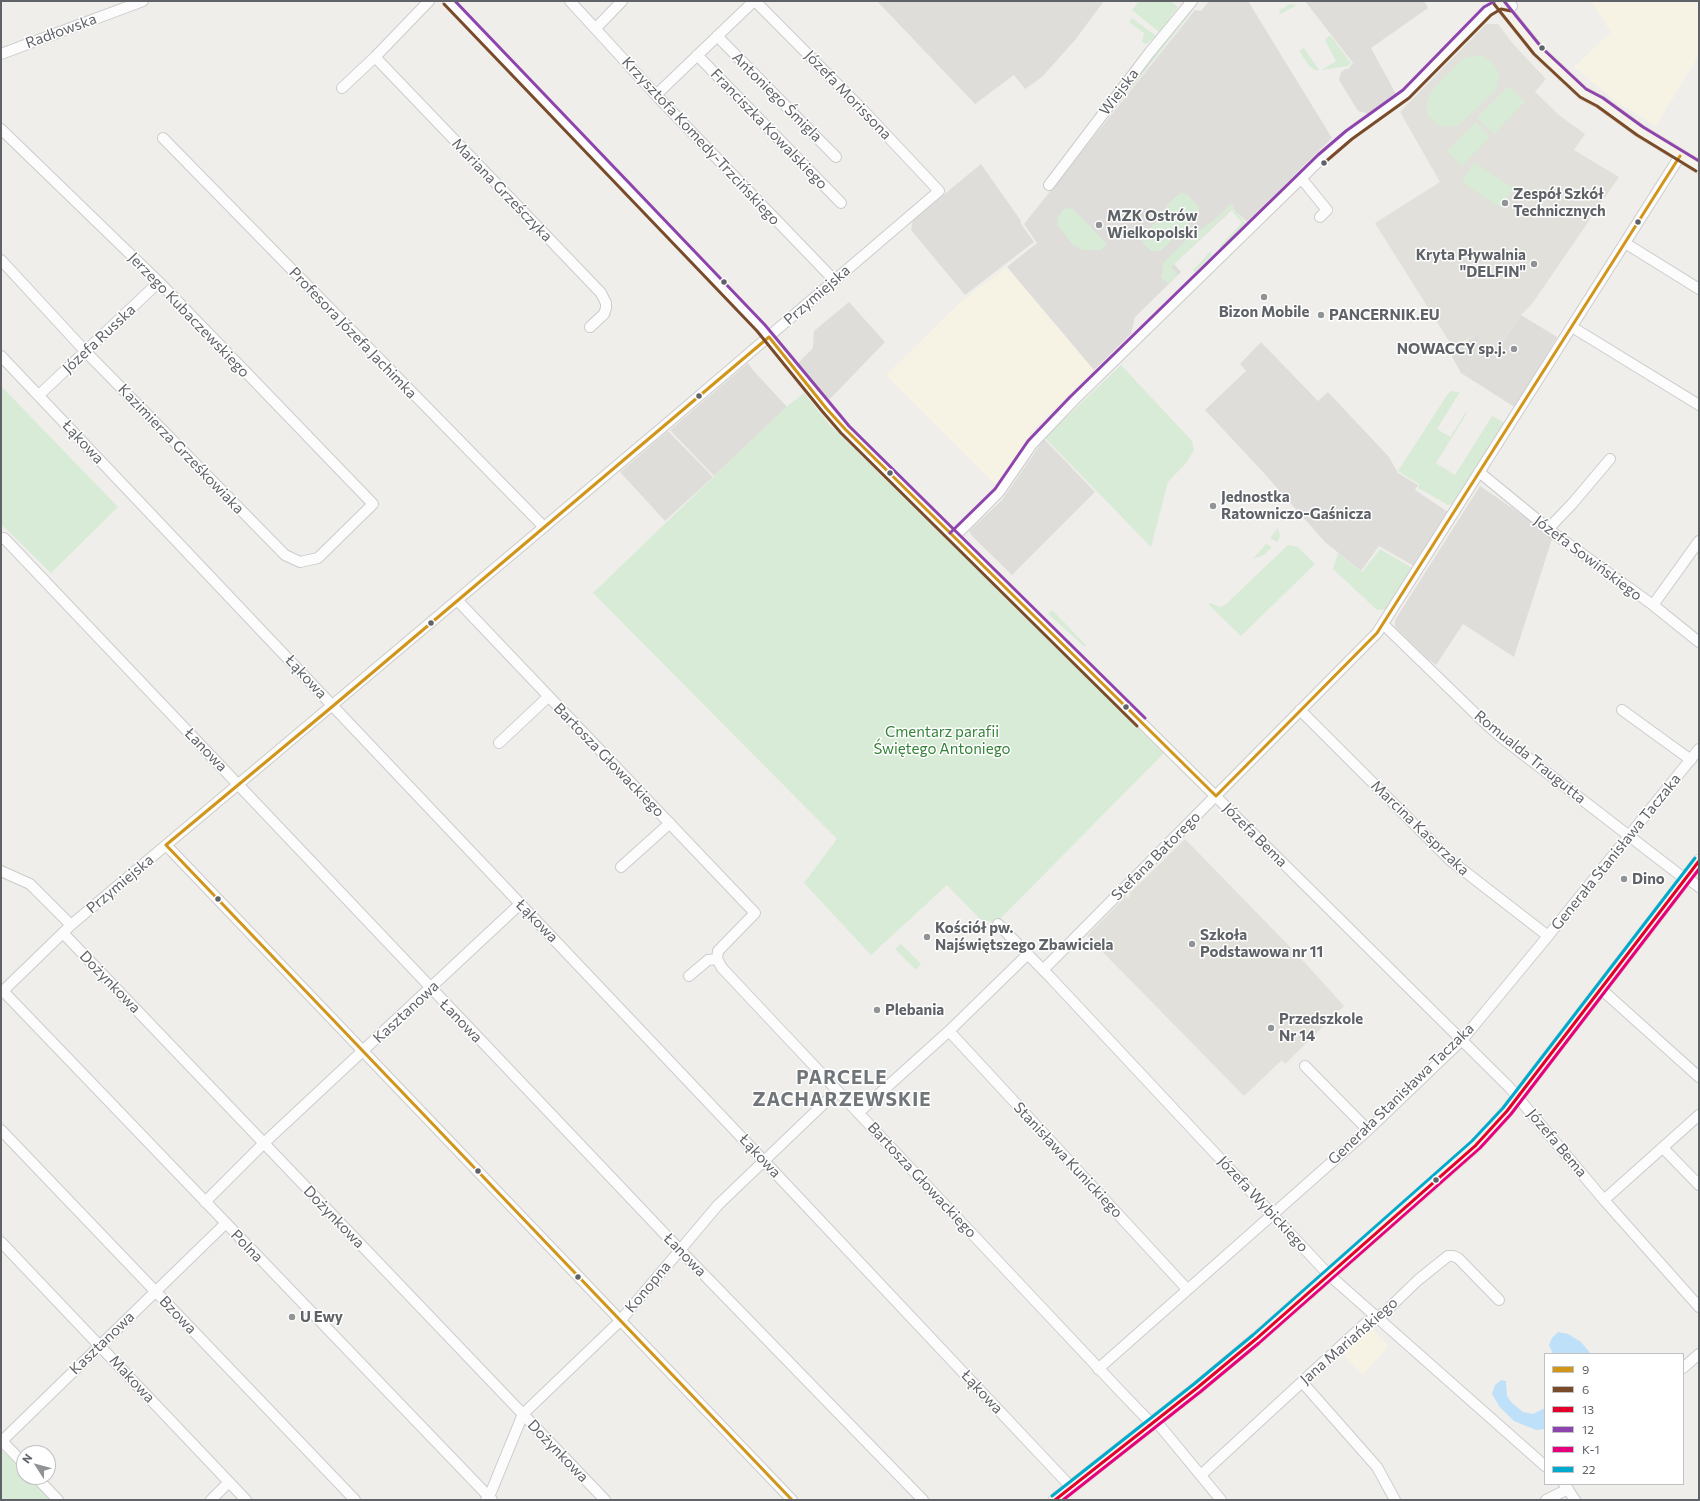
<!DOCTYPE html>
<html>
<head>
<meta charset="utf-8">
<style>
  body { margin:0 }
  #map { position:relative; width:1700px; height:1501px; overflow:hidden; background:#efeeea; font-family:Commissioner,sans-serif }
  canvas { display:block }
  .frame { position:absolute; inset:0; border:2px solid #5f6368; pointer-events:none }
  .legend { position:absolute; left:1544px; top:1353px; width:140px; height:132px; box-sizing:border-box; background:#fff; border:1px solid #bfc1c3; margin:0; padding:5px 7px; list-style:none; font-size:12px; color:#5f6368 }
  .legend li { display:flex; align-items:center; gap:8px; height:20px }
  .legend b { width:20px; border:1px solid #bfc1c3 }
  .north { position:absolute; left:16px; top:1445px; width:40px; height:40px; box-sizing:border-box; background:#fff; border:1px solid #bfc1c3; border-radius:50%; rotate:306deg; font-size:11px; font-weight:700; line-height:16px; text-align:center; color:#5f6368 }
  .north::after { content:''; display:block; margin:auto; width:14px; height:18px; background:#919496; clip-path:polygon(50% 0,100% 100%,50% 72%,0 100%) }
</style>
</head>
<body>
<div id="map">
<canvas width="1700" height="1501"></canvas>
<div class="frame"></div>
<ul class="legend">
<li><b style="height:5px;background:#d1951a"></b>9</li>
<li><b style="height:5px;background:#7a4b2a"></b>6</li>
<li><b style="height:5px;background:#e4002b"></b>13</li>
<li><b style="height:5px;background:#8e44ad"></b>12</li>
<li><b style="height:5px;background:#e5007d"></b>K-1</li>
<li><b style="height:5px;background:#00a9ce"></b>22</li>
</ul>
<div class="north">N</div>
</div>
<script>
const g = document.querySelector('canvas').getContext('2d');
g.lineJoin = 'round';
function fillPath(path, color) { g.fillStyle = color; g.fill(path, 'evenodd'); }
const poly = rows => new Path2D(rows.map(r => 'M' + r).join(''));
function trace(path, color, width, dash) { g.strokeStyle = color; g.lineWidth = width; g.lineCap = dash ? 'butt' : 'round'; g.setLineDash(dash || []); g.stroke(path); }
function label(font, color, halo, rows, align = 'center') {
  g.font = font + ' Commissioner,sans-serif'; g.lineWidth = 3; g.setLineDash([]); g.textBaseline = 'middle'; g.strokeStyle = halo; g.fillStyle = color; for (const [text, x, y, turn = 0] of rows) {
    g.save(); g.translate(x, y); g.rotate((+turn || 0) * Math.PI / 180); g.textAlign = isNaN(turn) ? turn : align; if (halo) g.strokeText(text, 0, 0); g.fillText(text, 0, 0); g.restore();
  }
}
const commercial = poly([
  [1591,1,1699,1,1699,55,1656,126,1617,102,1574,67,1611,32],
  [1007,267,1094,370,1034,429,996,485,886,375,962,301],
  [1370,1326,1388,1346,1363,1375,1341,1352]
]);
const industrial = poly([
  [877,1,1104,1,1075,40,1042,77,1025,89,1014,75,975,104],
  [1209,1,1248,1,1332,138,1247,222,1233,209,1174,264,1181,272,1135,317,1131,334,1094,370,1007,267,1037,243,1024,224,1195,10,1201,11],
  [1305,1,1424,1,1428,8,1371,48,1397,96,1369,114,1358,111,1339,80,1341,72,1345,69,1348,69,1353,63],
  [981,164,1021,221,1021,224,1034,242,965,295,911,230,913,220],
  [849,302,885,342,828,401,797,364,813,348,814,331],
  [1521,315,1557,337,1516,408,1461,373,1449,351,1477,335,1488,353,1501,344],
  [1261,342,1318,401,1328,392,1389,457,1398,473,1418,485,1415,490,1448,512,1414,566,1379,546,1361,571,1325,542,1262,471,1205,410,1246,371,1240,364],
  [748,363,753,370,787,407,714,476,670,430],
  [668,431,713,477,665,521,620,472],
  [1044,439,1095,492,1012,575,972,536,969,531,1002,500],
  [1480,486,1553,536,1514,657,1463,624,1436,665,1428,659,1395,627,1395,620]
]);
const education = poly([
  [1486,24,1498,24,1514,45,1546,79,1535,92,1559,115,1585,134,1574,150,1619,177,1532,304,1521,315,1501,344,1487,353,1477,335,1452,346,1375,223,1440,182,1400,112],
  [1185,839,1296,953,1344,1006,1285,1064,1282,1060,1244,1096,1087,936,1126,896,1128,898,1130,895,1129,894]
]);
const green = poly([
  [1139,1,1171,1,1178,7,1159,32,1132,10],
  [1290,4,1297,5,1279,15,1280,10],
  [1190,8,1194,9,1127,94,1127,88],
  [1132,18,1156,36,1146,44,1142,42,1144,33,1129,22],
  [1330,35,1351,63,1348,66,1322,70,1336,61,1325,40],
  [1304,48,1319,70,1315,70,1310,67,1299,51],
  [1481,55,1493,63,1497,70,1499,78,1495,91,1459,125,1449,127,1438,125,1429,117,1427,109,1427,102,1432,90,1462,59,1473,56],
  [1509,86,1525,102,1494,134,1477,118],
  [1476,122,1490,137,1462,166,1447,151],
  [1474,163,1514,188,1501,208,1462,182],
  [1180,193,1187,194,1199,207,1198,214,1161,251,1151,251,1143,243,1144,234,1160,218,1168,204],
  [1231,204,1234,206,1233,208,1171,267,1178,275,1168,284,1161,277,1164,262,1185,241,1214,220],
  [1068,208,1073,209,1107,244,1101,250,1083,250,1073,245,1058,226,1057,222,1059,215,1063,210],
  [1234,209,1246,224,1221,249,1219,247,1242,223,1232,211],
  [1210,252,1212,255,1195,272,1193,270],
  [1121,365,1192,441,1194,450,1187,462,1168,482,1151,547,1045,438],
  [1,386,118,507,51,573,1,524],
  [1451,391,1460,392,1437,429,1450,437,1466,412,1467,413,1436,463,1455,475,1492,416,1505,423,1454,504,1448,505,1418,488,1419,484,1398,471,1447,395],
  [804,393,829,424,1164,753,993,926,990,921,982,921,947,885,871,955,804,883,837,839,593,593,785,408],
  [1278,528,1280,536,1277,542,1270,538],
  [1266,544,1272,547,1264,555,1253,559],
  [1288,545,1298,547,1315,564,1241,636,1209,605,1209,603,1221,607,1226,604],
  [1380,549,1414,569,1388,609,1377,610,1333,569,1338,553,1362,572],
  [1052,610,1086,645,1085,647,1048,614],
  [901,944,921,964,916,970,895,949],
  [1,1449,24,1473,24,1477,28,1477,50,1500,1,1500]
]);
const water = poly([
  [1558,1332,1568,1334,1581,1342,1591,1354,1553,1354,1549,1345,1552,1338],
  [1501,1380,1506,1381,1507,1396,1512,1403,1523,1412,1533,1414,1545,1408,1545,1429,1536,1430,1514,1421,1499,1406,1492,1394,1495,1385]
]);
const minor = poly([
  [448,1,761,328,826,408,845,429,1509,1087,1604,1200,1699,1307],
  [570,1,656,95,834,280],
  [596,28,622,1],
  [717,36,836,157],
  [1,54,143,1],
  [697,55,841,203],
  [375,57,601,293,606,303,606,308,604,314,590,327],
  [342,88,375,57,429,1],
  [656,95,754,1],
  [1,129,159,282,373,504,318,558,300,562,285,555,86,352,1,260],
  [163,138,544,527],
  [1301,178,1327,210,1320,217],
  [1049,185,1150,52,1192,1],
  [1625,243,1699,289],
  [1572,327,1699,405],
  [1,356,764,1161,1071,1487],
  [39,395,159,282],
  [1479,472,1556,535,1653,605,1699,642],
  [1548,529,1572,504,1610,459],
  [954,537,999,492,1032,444,1073,401,1321,159,1349,135,1406,94,1488,11,1500,4,1512,6],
  [4,538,680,1250,923,1500],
  [457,600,755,913,718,951,717,959,722,968,1121,1392,1148,1420,1160,1426,1221,1500],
  [1653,605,1699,541],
  [1383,624,1486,724,1502,738,1685,879],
  [1300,710,1450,860,1548,936],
  [1622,710,1691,760],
  [499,743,548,697],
  [166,845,792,1500],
  [621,867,670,823],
  [1,871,30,884,71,925],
  [1686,877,1699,887],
  [998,924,1051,978,1328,1274,1545,1466],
  [63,933,605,1500],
  [1043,970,1377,633,1680,156],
  [689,976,708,960,717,959],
  [1601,989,1699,1077],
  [3,991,492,1500],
  [1,993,71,925,664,426,939,191,862,109,755,1],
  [949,1031,1187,1289],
  [1305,1066,1368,1130],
  [858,1113,949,1031,1028,954],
  [1,1130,355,1500],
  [1663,1148,1699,1185],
  [1604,1200,1699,1115],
  [205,1202,264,1143,520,904],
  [1,1242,246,1500],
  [1683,1368,1699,1354],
  [1098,1369,1368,1130,1462,1040,1548,936,1699,749],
  [1302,1382,1377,1467,1395,1500],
  [24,1464,2,1441,226,1223],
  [1201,1475,1366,1323,1384,1313,1418,1280,1448,1256,1453,1256,1458,1258,1499,1300],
  [36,1477,58,1500],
  [1564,1484,1575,1500],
  [211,1500,229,1482],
  [486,1500,489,1497,523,1414,620,1321,718,1205,837,1091],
  [1546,1500,1568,1489]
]);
const major = poly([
  [1498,1,1538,51,1583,93,1600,102,1640,131,1699,167],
  [1055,1500,1197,1388,1256,1339,1476,1145,1507,1111,1699,861]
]);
const bus1 = poly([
  [769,337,826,408,845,429,1216,796],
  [1216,796,1377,633,1680,156],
  [166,845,792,1500],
  [166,845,333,706,769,337]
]);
const bus2 = poly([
  [444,4,757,331,822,411,841,433,1137,726],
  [1494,4,1534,54,1580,97,1597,106,1637,135,1696,171],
  [1324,163,1352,139,1409,98,1491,15,1501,9,1511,11]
]);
const bus3 = poly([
  [1055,1500,1197,1388,1256,1339,1476,1145,1507,1111,1699,861]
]);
const bus4 = poly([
  [455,1,765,325,849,426,1145,718],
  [1504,1,1542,48,1586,89,1603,98,1643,127,1699,161],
  [950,533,995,489,1028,441,1070,397,1318,155,1346,131,1403,90,1484,7,1495,1]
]);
const bus5 = poly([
  [1063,1500,1200,1392,1259,1343,1480,1148,1511,1114,1699,869]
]);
const bus6 = poly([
  [1052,1496,1194,1384,1253,1335,1472,1141,1503,1108,1695,858]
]);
const markers = [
  [1542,48,3.5,"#5f6368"],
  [1324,163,3.5,"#5f6368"],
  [1505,203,4,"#919496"],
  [1638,222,3.5,"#5f6368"],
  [1099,225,4,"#919496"],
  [1534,264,4,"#919496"],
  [724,282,3.5,"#5f6368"],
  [1264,297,4,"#919496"],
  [1321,315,4,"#919496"],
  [1514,349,4,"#919496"],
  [699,396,3.5,"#5f6368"],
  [890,473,3.5,"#5f6368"],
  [1213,506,4,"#919496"],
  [431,623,3.5,"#5f6368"],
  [1126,707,3.5,"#5f6368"],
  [1624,879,4,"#919496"],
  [218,899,3.5,"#5f6368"],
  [927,937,4,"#919496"],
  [1192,944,4,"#919496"],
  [877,1010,4,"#919496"],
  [1271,1028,4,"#919496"],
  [478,1171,3.5,"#5f6368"],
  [1436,1180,3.5,"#5f6368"],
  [578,1277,3.5,"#5f6368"],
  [292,1317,4,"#919496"]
];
const streetNames = [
  ["Radłowska",61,31,-20],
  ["Wiejska",1119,92,-53],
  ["Józefa Morissona",848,95,46],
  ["Antoniego Śmigla",777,97,45],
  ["Franciszka Kowalskiego",769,129,46],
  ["Krzysztofa Komedy-Trzcińskiego",701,141,47],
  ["Mariana Grześczyka",502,190,46],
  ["Przymiejska",817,295,-41],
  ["Jerzego Kubaczewskiego",189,315,46],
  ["Profesora Józefa Jachimka",353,333,46],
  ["Józefa Russka",99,339,-43],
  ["Łąkowa",83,442,47],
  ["Kazimierza Grześkowiaka",181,449,46],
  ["Józefa Sowińskiego",1588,558,37],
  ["Łąkowa",306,677,47],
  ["Łanowa",206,750,46],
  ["Romualda Traugutta",1530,757,39],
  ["Bartosza Głowackiego",609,760,46],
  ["Marcina Kasprzaka",1420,828,44],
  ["Józefa Bema",1255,835,45],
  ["Generała Stanisława Taczaka",1616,852,-51],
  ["Stefana Batorego",1156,856,-45],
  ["Przymiejska",120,884,-40],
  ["Łąkowa",537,921,46],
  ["Dożynkowa",110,982,46],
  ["Kasztanowa",406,1012,-43],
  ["Łanowa",461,1021,46],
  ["Generała Stanisława Taczaka",1401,1094,-44],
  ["Józefa Bema",1557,1143,50],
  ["Łąkowa",760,1156,47],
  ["Stanisława Kunickiego",1068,1160,47],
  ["Bartosza Głowackiego",922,1180,47],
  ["Józefa Wybickiego",1263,1204,47],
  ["Dożynkowa",334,1217,46],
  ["Polna",247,1246,46],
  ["Łanowa",685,1255,46],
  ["Konopna",648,1287,-50],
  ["Bzowa",178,1315,46],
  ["Jana Mariańskiego",1349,1341,-41],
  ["Kasztanowa",102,1343,-44],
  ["Makowa",132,1379,47],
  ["Łąkowa",982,1392,47],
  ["Dożynkowa",558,1451,46]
];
const poiNames = [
  ["Zespół Szkół",1513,194],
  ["Technicznych",1513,211],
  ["MZK Ostrów",1107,216],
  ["Wielkopolski",1107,233],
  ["Kryta Pływalnia",1526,255,"right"],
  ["\"DELFIN\"",1526,272,"right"],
  ["Bizon Mobile",1264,312,"center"],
  ["PANCERNIK.EU",1329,315],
  ["NOWACCY sp.j.",1506,349,"right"],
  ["Jednostka",1221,497],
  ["Ratowniczo-Gaśnicza",1221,514],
  ["Dino",1632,879],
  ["Kościół pw.",935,928],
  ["Najświętszego Zbawiciela",935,945],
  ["Szkoła",1200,935],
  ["Podstawowa nr 11",1200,952],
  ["Plebania",885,1010],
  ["Przedszkole",1279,1019],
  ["Nr 14",1279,1036],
  ["U Ewy",300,1317]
];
const parkNames = [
  ["Cmentarz parafii",942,732],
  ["Świętego Antoniego",942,749]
];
const districtNames = [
  ["PARCELE",842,1078],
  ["ZACHARZEWSKIE",842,1100]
];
fillPath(commercial, '#f7f3e4');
fillPath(industrial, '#dfddda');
fillPath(education, '#e2e0da');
fillPath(green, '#d8ebd6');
fillPath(water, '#bfe0f9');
trace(minor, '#cbcccc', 12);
trace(major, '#d7ceb8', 14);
trace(minor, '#fdfcfc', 10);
trace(major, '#f4f2e9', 13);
trace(bus1, '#d1951a', 3);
trace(bus2, '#7a4b2a', 3);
trace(bus3, '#e4002b', 3);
trace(bus4, '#8e44ad', 3);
trace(bus5, '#e5007d', 3);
trace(bus6, '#00a9ce', 3);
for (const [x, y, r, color] of markers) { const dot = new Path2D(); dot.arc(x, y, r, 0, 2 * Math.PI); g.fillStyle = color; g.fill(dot); trace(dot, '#fff', 1.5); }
label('15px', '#5f6368', '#fff', streetNames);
label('bold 15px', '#5f6368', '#fff', poiNames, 'left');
label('15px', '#348238', '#fff', parkNames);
g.letterSpacing = '1px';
label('bold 19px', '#70757a', '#fff', districtNames);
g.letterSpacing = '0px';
</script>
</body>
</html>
